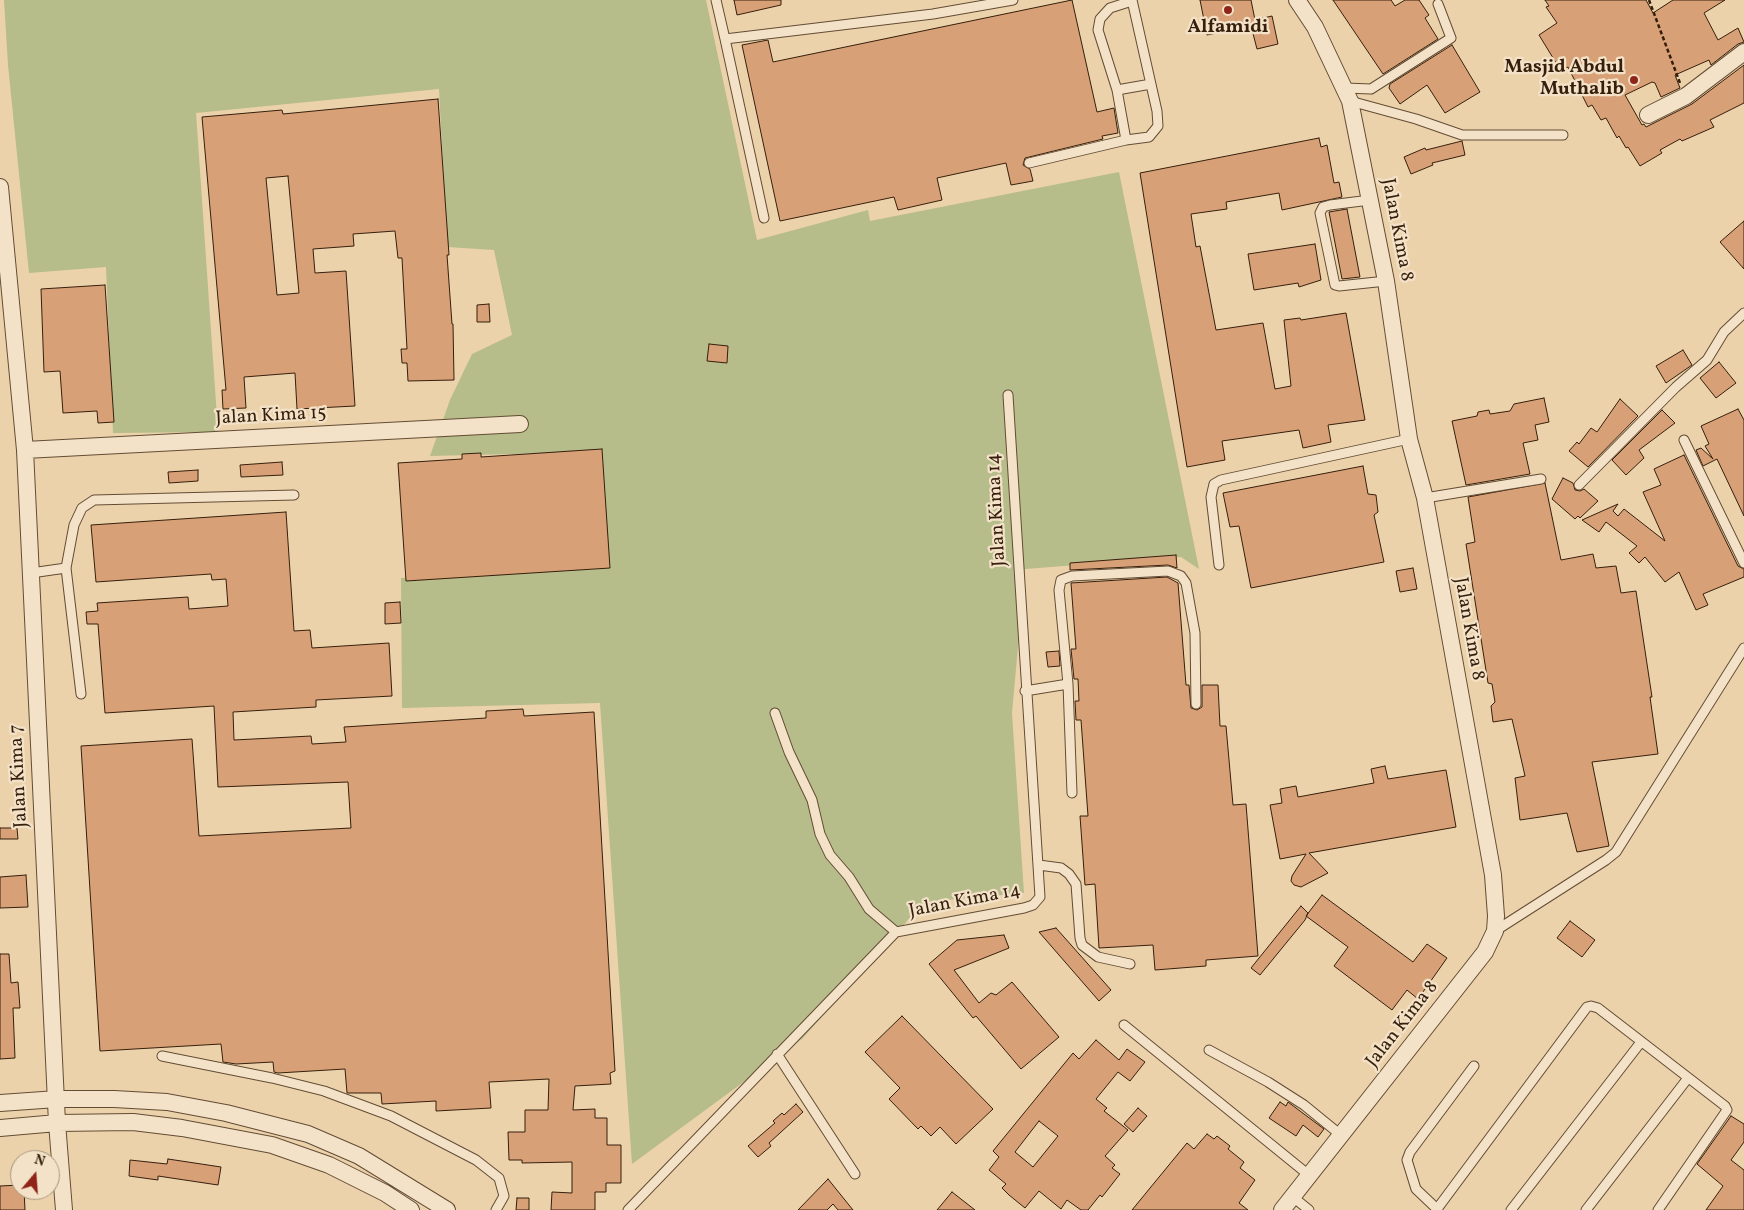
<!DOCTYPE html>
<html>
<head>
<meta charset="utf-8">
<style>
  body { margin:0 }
  #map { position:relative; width:1744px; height:1210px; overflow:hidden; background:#ecd2ab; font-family:Vollkorn,serif }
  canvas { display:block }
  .north { position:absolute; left:10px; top:1150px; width:50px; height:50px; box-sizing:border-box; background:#f3e2c8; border:1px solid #a7947d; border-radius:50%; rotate:18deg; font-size:14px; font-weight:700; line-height:20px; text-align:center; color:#351f0c }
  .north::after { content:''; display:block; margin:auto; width:18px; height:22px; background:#8f2418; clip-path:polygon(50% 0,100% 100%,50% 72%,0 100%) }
</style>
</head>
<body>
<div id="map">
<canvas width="1744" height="1210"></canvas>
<div class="north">N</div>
</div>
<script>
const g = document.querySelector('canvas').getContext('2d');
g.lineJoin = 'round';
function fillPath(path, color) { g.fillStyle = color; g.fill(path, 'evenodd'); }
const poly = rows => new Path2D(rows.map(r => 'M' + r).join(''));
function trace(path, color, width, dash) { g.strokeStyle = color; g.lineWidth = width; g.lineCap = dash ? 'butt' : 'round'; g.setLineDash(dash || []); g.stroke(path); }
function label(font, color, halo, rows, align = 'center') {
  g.font = font + ' Vollkorn,serif'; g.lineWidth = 4.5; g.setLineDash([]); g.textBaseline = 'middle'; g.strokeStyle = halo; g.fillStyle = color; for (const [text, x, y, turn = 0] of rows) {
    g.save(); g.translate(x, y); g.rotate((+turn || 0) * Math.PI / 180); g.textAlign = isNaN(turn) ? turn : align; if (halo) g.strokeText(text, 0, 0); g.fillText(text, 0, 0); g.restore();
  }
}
const green = poly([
  [4,0,706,0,757,240,868,210,870,221,1119,172,1199,569,1181,557,1025,569,1012,713,1024,893,924,902,802,1039,632,1164,600,703,402,708,401,578,599,569,596,452,430,456,450,400,472,354,512,335,494,250,447,247,439,89,196,113,218,432,113,433,106,267,29,273,8,65]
]);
const building = poly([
  [734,0,781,0,781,5,737,15,734,0],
  [1072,0,1097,112,1114,108,1118,133,1102,136,1103,139,1025,158,1023,165,1030,169,1033,181,1011,185,1006,163,937,178,942,200,898,210,894,197,780,221,742,45,768,40,773,62,1072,0],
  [1200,0,1251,0,1255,20,1272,16,1278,44,1257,49,1251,26,1207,35,1200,0],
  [1333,0,1391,0,1395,6,1405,0,1419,0,1429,15,1425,18,1438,39,1383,74,1333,0],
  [1545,0,1646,0,1653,13,1673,0,1725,0,1704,13,1718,40,1738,28,1744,42,1738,44,1711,65,1709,60,1675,75,1680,88,1661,97,1655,83,1652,82,1625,95,1642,125,1644,124,1646,127,1692,104,1744,65,1744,103,1710,120,1714,127,1682,141,1680,139,1660,150,1662,153,1640,166,1628,147,1626,148,1619,136,1617,138,1606,118,1601,120,1592,105,1588,107,1568,67,1561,71,1539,35,1557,23,1546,7,1549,6,1545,0],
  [1452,45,1480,92,1445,113,1427,85,1400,104,1389,88,1390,84,1452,45],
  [438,99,449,255,447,255,452,324,453,324,454,380,408,381,407,363,402,363,401,349,407,349,402,258,398,258,395,231,353,234,354,246,313,249,315,273,346,271,355,406,297,409,295,373,244,377,246,408,223,409,222,390,226,390,202,117,282,110,283,114,438,99],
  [288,176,299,293,277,295,266,178,288,176],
  [1319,138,1321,147,1327,145,1334,183,1339,182,1342,197,1282,210,1279,193,1226,202,1227,209,1191,214,1196,247,1200,246,1216,330,1263,323,1275,389,1291,386,1284,320,1300,318,1301,320,1346,313,1365,420,1328,425,1331,442,1303,448,1299,430,1222,441,1225,460,1187,467,1140,173,1319,138],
  [1462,141,1465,155,1432,163,1433,165,1411,174,1404,157,1425,148,1426,150,1462,141],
  [1347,209,1360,277,1342,279,1329,212,1347,209],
  [1744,221,1744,269,1720,242,1744,221],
  [1315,244,1321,280,1299,287,1298,283,1254,290,1248,254,1315,244],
  [105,285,114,422,98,423,97,411,63,413,60,371,44,372,41,289,105,285],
  [489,304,490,322,477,322,477,305,489,304],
  [709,344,728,346,727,363,707,361,709,344],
  [1683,350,1692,365,1666,383,1656,366,1683,350],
  [1719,362,1736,383,1716,398,1700,378,1719,362],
  [1544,398,1549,422,1535,425,1538,440,1523,443,1530,474,1466,485,1452,421,1477,416,1478,412,1489,410,1490,414,1510,411,1514,404,1544,398],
  [1620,399,1638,416,1588,467,1569,451,1577,442,1579,444,1591,428,1597,432,1620,399],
  [1738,409,1744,420,1744,516,1717,459,1703,466,1696,450,1701,448,1713,459,1705,446,1709,444,1701,426,1738,409],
  [1662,410,1675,423,1639,450,1644,458,1626,475,1612,460,1662,410],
  [602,449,610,568,406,581,398,463,462,459,462,454,481,453,481,457,602,449],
  [1684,455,1738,566,1744,569,1744,577,1703,594,1708,605,1696,610,1679,572,1665,582,1645,557,1639,563,1629,553,1637,546,1606,522,1599,532,1582,520,1618,504,1613,511,1618,516,1624,509,1665,541,1643,492,1661,485,1654,469,1684,455],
  [282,462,283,475,241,477,240,465,282,462],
  [1363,466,1368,494,1376,495,1378,512,1374,515,1384,562,1251,588,1239,526,1230,527,1223,493,1363,466],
  [198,470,198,481,169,483,168,472,198,470],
  [1563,478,1573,483,1575,490,1580,491,1584,489,1598,501,1580,518,1578,516,1575,519,1552,499,1563,478],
  [1545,483,1561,560,1593,554,1596,568,1616,566,1621,593,1636,591,1652,697,1650,697,1658,754,1592,762,1609,846,1577,852,1567,813,1520,820,1515,778,1525,776,1512,719,1493,722,1491,706,1495,702,1492,684,1488,683,1466,544,1475,542,1468,497,1545,483],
  [286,512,294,631,310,630,312,648,389,643,392,696,316,700,316,707,233,712,234,740,311,736,312,744,346,742,344,727,486,718,486,711,523,709,524,716,594,712,615,1071,610,1073,611,1084,575,1086,573,1110,595,1109,595,1118,607,1118,607,1145,621,1145,621,1183,606,1183,606,1192,595,1192,595,1210,551,1210,552,1192,572,1193,572,1162,522,1163,522,1160,509,1160,508,1132,525,1132,525,1110,548,1110,549,1079,489,1082,491,1108,436,1111,436,1101,382,1104,381,1093,347,1093,345,1069,278,1073,274,1072,273,1062,236,1064,223,1062,221,1044,100,1051,81,746,192,739,199,836,351,828,348,782,218,787,214,706,105,713,98,624,87,624,86,612,98,611,97,603,188,597,189,609,228,606,226,579,212,580,211,574,96,582,91,525,286,512],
  [1176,555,1177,568,1168,565,1070,570,1070,563,1176,555],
  [1413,568,1417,589,1400,592,1396,571,1413,568],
  [1167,577,1178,583,1186,685,1189,685,1191,708,1197,710,1202,707,1202,685,1218,685,1220,726,1226,726,1233,805,1246,804,1258,956,1206,960,1206,966,1155,970,1153,945,1099,948,1095,884,1085,885,1080,816,1088,816,1081,720,1076,720,1075,701,1079,701,1078,679,1074,679,1071,649,1076,649,1071,583,1167,577],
  [400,602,401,623,385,624,385,603,400,602],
  [1059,651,1060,666,1048,667,1046,652,1059,651],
  [1385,766,1388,779,1446,770,1456,827,1309,853,1328,873,1301,887,1294,885,1291,881,1292,876,1306,854,1280,859,1270,805,1282,803,1280,789,1296,786,1298,797,1374,783,1371,769,1385,766],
  [0,828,17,828,18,839,0,839,0,828],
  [26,875,28,907,0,908,0,877,26,875],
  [1322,895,1413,962,1427,944,1447,958,1418,999,1407,990,1392,1010,1334,966,1348,947,1306,916,1322,895],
  [1301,906,1308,913,1305,920,1260,975,1251,968,1301,906],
  [1570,921,1595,940,1582,957,1557,938,1570,921],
  [1056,928,1111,990,1099,1001,1039,932,1056,928],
  [1004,935,1009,948,954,970,979,1003,991,993,996,995,1012,982,1059,1037,1021,1069,976,1016,973,1018,929,964,957,940,1004,935],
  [0,954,9,954,11,983,18,982,20,1008,13,1008,15,1058,0,1059,0,954],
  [902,1016,993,1109,956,1144,940,1127,931,1136,921,1126,918,1129,889,1099,900,1088,865,1052,902,1016],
  [1096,1040,1119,1060,1127,1049,1145,1062,1130,1081,1118,1072,1096,1099,1107,1108,1104,1111,1128,1130,1105,1156,1115,1165,1112,1168,1120,1174,1102,1197,1100,1195,1088,1210,1081,1210,1067,1200,1061,1209,1039,1191,1025,1208,1009,1195,1002,1188,1006,1184,989,1170,999,1157,993,1151,1073,1053,1079,1059,1096,1040],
  [1039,1121,1058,1136,1033,1167,1015,1152,1039,1121],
  [1280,1102,1286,1106,1288,1102,1324,1129,1318,1137,1303,1125,1296,1136,1269,1118,1280,1102],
  [796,1104,803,1112,769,1143,771,1146,758,1157,748,1146,775,1123,773,1121,782,1113,784,1115,796,1104],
  [1138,1108,1147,1116,1133,1132,1124,1124,1138,1108],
  [1731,1116,1744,1124,1744,1142,1731,1160,1744,1170,1744,1210,1706,1210,1723,1186,1697,1164,1731,1116],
  [1207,1134,1214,1139,1217,1136,1230,1146,1228,1149,1244,1162,1240,1168,1255,1180,1239,1203,1248,1210,1132,1210,1187,1143,1194,1149,1207,1134],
  [168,1159,221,1167,218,1185,158,1176,158,1180,129,1176,130,1160,167,1164,168,1159],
  [828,1179,853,1210,838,1210,833,1204,827,1210,798,1210,828,1179],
  [20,1185,20,1190,24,1190,25,1210,0,1210,0,1186,20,1185],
  [952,1192,975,1210,937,1210,952,1192],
  [517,1198,529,1198,529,1210,516,1210,517,1198]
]);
const path = poly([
  [1649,0,1680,83]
]);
const service = poly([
  [716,0,725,39,933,14,1013,0],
  [725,39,764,218],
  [1345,88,1371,89,1451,38,1438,4],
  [1117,90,1151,84],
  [1350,101,1416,119,1462,135,1563,135],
  [1126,140,1117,90,1098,30,1100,19,1110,8,1132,1],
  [1029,163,1126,140,1149,137,1158,126,1157,111,1132,0],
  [1370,200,1330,205,1323,207,1320,213,1335,285,1339,286,1386,281],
  [1684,440,1744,563],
  [1579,485,1676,387,1707,360,1724,332,1744,313],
  [1425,498,1541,479],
  [1219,565,1211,497,1214,484,1221,480,1409,439],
  [66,568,81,694],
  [31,573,66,568,74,525,82,508,94,500,294,495],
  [1068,684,1072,793],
  [1025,691,1068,684,1059,590,1061,580,1072,576,1168,571,1181,576,1186,583,1195,633,1196,704],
  [775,713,789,752,812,800,820,834,830,855,849,877,869,909,896,932],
  [1039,865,1061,868,1069,874,1076,884,1080,938,1082,945,1098,957,1130,964],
  [1495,931,1606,860,1616,852,1744,648],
  [1124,1025,1310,1176],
  [1209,1050,1268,1082,1304,1105,1342,1136],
  [777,1054,855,1174],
  [162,1056,272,1078,324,1091,391,1116,476,1160,499,1178,504,1196,496,1210],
  [1293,1197,1309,1210],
  [1437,1209,1416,1189,1407,1160,1410,1152,1474,1066],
  [628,1210,896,932,1024,908,1033,905,1040,897,1008,395],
  [1438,1210,1437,1209,1587,1007,1591,1006,1598,1008,1725,1106,1727,1110,1658,1210],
  [1511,1210,1641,1042],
  [1586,1210,1688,1078]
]);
const minor = poly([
  [1648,115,1686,96,1744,52],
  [0,187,25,450,57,1123,64,1210],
  [25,450,520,424],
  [0,1103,57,1099,114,1099,167,1102,226,1113,308,1134,359,1156,447,1210],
  [0,1128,57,1123,133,1122,182,1128,272,1145,329,1165,385,1193,411,1210],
  [1282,1210,1485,952,1495,931,1496,916,1493,875,1425,498,1409,439,1386,281,1350,101,1315,27,1297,0]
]);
const markers = [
  [1228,10,5,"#8f2418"],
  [1634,80,5,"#8f2418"]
];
const poiNames = [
  ["Alfamidi",1228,29],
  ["Masjid Abdul",1624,69,"right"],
  ["Muthalib",1624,91,"right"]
];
const streetNames = [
  ["Jalan Kima 8",1396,230,79],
  ["Jalan Kima 15",271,417,-3],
  ["Jalan Kima 14",998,510,-93],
  ["Jalan Kima 8",1468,629,80],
  ["Jalan Kima 7",20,776,-93],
  ["Jalan Kima 14",965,902,-11],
  ["Jalan Kima 8",1403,1025,-52]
];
fillPath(green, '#b6bc8a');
fillPath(building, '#d8a077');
trace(building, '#351f0c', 1);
trace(service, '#634c34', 11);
trace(minor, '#634c34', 18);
trace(path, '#351f0c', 2.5, [4, 2.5]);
trace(service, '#f3e2c8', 9);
trace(minor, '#f3e2c8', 16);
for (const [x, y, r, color] of markers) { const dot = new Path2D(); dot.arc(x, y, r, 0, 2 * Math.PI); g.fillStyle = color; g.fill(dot); trace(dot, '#f3e2c8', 2); }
label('bold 19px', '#351f0c', '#f3e2c8', poiNames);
label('19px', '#351f0c', '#f3e2c8', streetNames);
</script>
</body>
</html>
